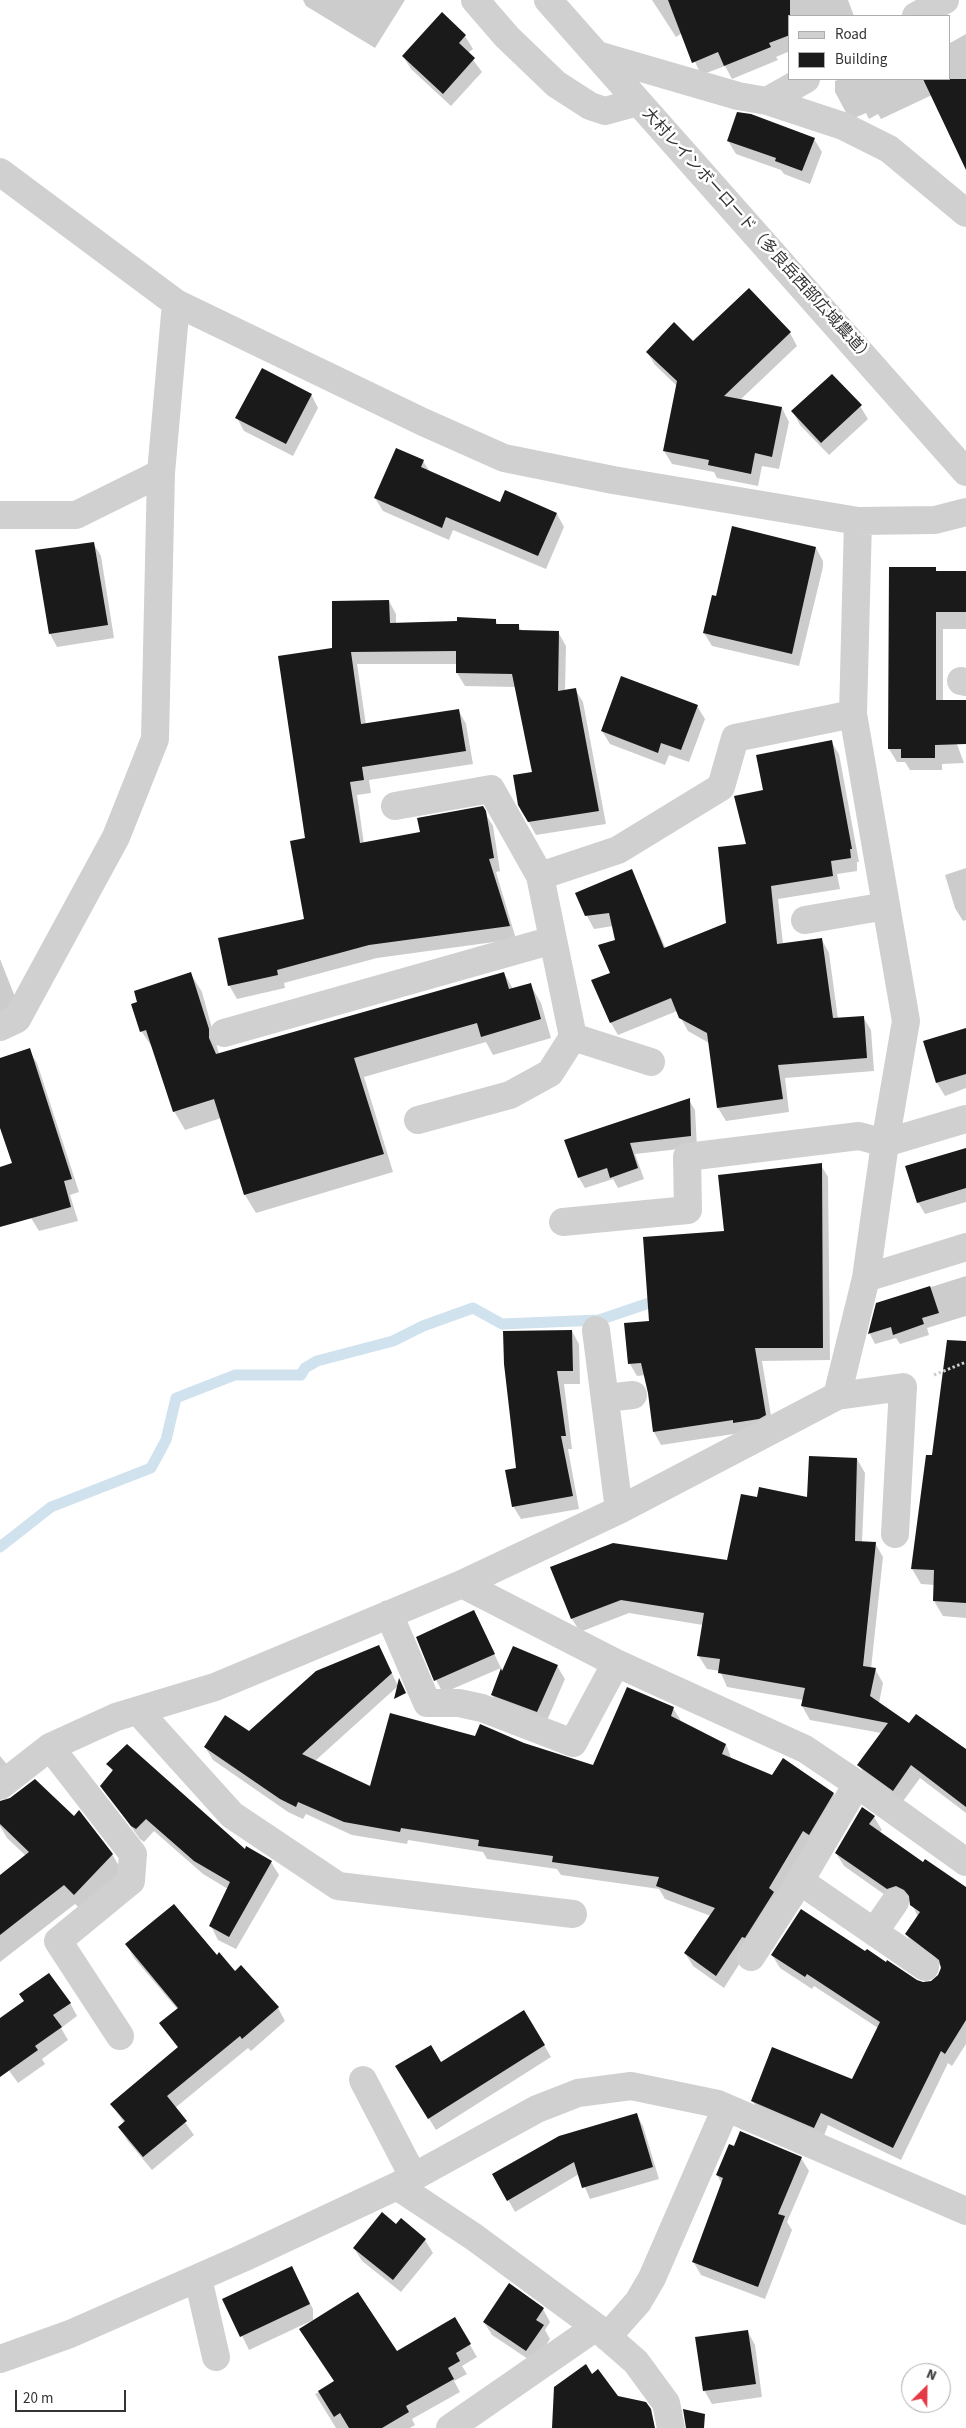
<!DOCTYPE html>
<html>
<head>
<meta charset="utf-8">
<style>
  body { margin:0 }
  #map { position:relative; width:966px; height:2428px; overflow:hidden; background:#fff; font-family:"Source Sans 3",sans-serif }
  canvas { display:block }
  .legend { position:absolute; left:788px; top:15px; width:162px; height:65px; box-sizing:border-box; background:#fff; border:1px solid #adadad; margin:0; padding:6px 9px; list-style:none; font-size:15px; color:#333 }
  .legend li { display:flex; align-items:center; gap:10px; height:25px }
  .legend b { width:25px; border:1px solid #adadad }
  .north { position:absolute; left:901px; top:2363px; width:50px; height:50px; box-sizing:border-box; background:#fff; border:1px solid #adadad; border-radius:50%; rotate:23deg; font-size:14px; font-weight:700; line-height:20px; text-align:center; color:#333 }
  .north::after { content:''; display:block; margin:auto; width:18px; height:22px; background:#e63946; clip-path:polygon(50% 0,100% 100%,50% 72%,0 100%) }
  .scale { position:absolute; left:15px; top:2390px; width:111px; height:22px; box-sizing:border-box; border:2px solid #333; border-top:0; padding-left:6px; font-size:15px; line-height:18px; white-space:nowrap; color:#333; -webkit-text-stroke:4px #fff; paint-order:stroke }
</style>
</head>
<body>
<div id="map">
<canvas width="966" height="2428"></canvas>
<ul class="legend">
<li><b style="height:6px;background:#d0d0d0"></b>Road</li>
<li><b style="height:14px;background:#1a1a1a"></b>Building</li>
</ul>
<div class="north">N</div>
<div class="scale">20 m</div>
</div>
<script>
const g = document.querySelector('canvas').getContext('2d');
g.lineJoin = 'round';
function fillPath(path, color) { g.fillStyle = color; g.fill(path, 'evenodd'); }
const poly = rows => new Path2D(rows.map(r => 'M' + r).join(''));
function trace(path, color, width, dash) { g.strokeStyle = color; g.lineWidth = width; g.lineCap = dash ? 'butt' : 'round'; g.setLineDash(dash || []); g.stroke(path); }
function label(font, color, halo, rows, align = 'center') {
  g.font = font + ' "Source Sans 3","Noto Sans JP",sans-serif'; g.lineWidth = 5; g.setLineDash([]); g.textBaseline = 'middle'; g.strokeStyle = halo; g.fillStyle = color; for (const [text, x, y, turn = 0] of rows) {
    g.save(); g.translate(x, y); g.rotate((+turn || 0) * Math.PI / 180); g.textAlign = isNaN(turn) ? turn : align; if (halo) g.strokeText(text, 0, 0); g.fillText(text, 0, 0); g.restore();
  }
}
const shadow = poly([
  [303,0,405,0,375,48,306,6],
  [652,0,848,0,854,16,790,16,790,51,776,57,778,60,732,79,725,66,701,75,682,33,676,37],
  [966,34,966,167,932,95,881,119,878,114,869,119,866,113,850,120,835,92,835,81,840,79,950,79,950,43],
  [465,36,473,49,468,53,482,72,451,106,411,69,403,56],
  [814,139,822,152,810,184,784,174,781,170,736,154,728,141],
  [790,333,797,346,740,400,782,408,789,422,779,469,762,466,758,486,717,478,714,472,672,464,664,451,677,386,655,365,647,352,693,342],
  [311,394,318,408,293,456,244,431,237,418],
  [860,406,868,419,829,455,800,425,793,412],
  [423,461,430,472,500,503,557,514,564,527,546,569,453,530,449,540,383,511,375,498],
  [93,543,101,556,114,638,57,647,50,634],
  [816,548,823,561,823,567,799,666,712,646,704,633,717,597],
  [935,568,937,572,966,572,966,629,943,629,943,707,964,763,942,764,942,770,910,770,905,762,897,762,889,749],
  [389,601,396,614,396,624,495,620,498,625,518,626,522,631,558,632,566,646,565,691,575,689,583,702,606,824,536,835,519,805,533,773,516,687,465,686,457,673,457,664,357,664,366,725,459,711,466,724,473,764,369,780,371,793,357,795,364,844,421,833,482,808,493,826,500,871,496,872,516,939,377,958,284,983,285,988,237,999,229,985,306,920,306,839,334,649],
  [697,706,705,719,689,762,669,755,665,765,610,744,602,731],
  [831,741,839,754,859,862,857,862,857,871,837,874,840,889,778,899,783,944,822,940,829,953,838,1019,863,1017,871,1030,874,1071,785,1078,789,1112,726,1121,718,1108,709,1043,688,1031,677,1011,618,1035,611,1023,612,973,616,941,613,926,594,929,587,916,631,870,666,949,727,924,747,845,765,791],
  [966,868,966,920,963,921,955,908,945,875],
  [0,959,19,1007,0,1015],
  [504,973,513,989,530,984,541,1003,551,1038,493,1055,486,1042,364,1077,393,1172,256,1213,245,1195,221,1118,185,1130,174,1111,154,1050,142,1032,133,1005,191,974,202,992,219,1054],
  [966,1030,966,1088,945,1096,937,1083],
  [29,1050,37,1063,79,1192,70,1195,78,1221,39,1231,31,1218,0,1124,0,1059],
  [689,1100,695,1110,697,1147,635,1154,644,1179,618,1188,613,1179,585,1188,579,1178],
  [966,1148,966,1202,925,1214,918,1202],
  [821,1165,828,1177,830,1360,762,1361,773,1428,661,1445,654,1432,646,1375,637,1376,630,1364,650,1322,725,1232],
  [966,1276,966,1316,927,1328,929,1335,900,1344,896,1338,875,1344,870,1334,877,1304],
  [572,1331,579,1344,580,1384,564,1384,572,1449,568,1449,579,1509,521,1519,513,1506,518,1469],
  [966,1383,966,1618,943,1616,934,1601,935,1585,921,1584,912,1569,933,1456],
  [857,1459,865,1473,862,1542,875,1543,883,1557,871,1669,875,1669,883,1683,879,1703,909,1724,966,1750,966,1813,920,1778,901,1804,867,1779,859,1765,881,1733,810,1720,802,1706,803,1700,727,1687,720,1671,707,1669,698,1655,703,1625,629,1613,580,1632,572,1619,552,1568,728,1561,758,1499,809,1498],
  [474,1612,501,1668,443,1693,436,1680],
  [379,1646,398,1686,315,1761,371,1787,476,1738,523,1744,594,1766,673,1708,681,1721,726,1744,732,1760,772,1777,833,1793,840,1806,724,1988,693,1966,685,1953,711,1916,665,1899,659,1889,561,1875,557,1869,487,1859,483,1852,408,1840,407,1844,352,1835,306,1814,303,1819,288,1812,213,1760,205,1747,249,1732],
  [557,1666,565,1679,545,1725,500,1708,492,1695,502,1674],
  [0,1756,10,1768,0,1776],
  [108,1764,246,1851,271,1862,279,1875,236,1949,218,1940,211,1926,228,1889,203,1874,154,1831,144,1842,140,1839,101,1786,113,1772],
  [0,1802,112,1854,123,1873,85,1913,75,1904,0,1962,0,1876,26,1856,7,1838,0,1826],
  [874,1817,882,1830,879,1833,924,1863,966,1888,966,2044,952,2066,948,2063,901,2160,828,2125,822,2141,760,2114,753,2101,853,2080,878,2028,814,1986,812,1989,780,1968,772,1955,866,1953,923,1984,932,1982,939,1977,941,1966,914,1947,906,1934,918,1917,911,1902,904,1899,895,1902,844,1866,836,1853],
  [127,1945,216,1956,278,2008,285,2021,251,2051,248,2048,175,2108,194,2135,152,2170,127,2140,119,2127,124,2123,112,2104,178,2048,161,2024,178,2010,134,1958],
  [70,2003,77,2016,61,2028,68,2040,42,2059,45,2064,18,2083,0,2058,0,2020],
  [544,2045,551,2057,436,2130,404,2078,441,2063],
  [637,2115,643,2126,659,2179,590,2199,579,2174,515,2212,494,2175],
  [735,2147,801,2158,809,2171,787,2222,792,2230,765,2299,701,2275,693,2261,722,2184,717,2175],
  [401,2220,425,2240,433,2253,401,2292,362,2261,354,2248,397,2226],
  [292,2267,313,2309,313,2320,249,2350,224,2299],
  [543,2309,550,2322,545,2330,550,2339,534,2363,492,2335,484,2322],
  [455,2319,477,2357,462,2366,467,2374,454,2381,460,2392,412,2419,415,2425,410,2428,336,2428,315,2394,397,2352],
  [748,2332,755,2345,762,2397,712,2404,704,2390]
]);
const stream = poly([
  [0,1547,51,1507,151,1468,166,1440,176,1398,235,1375,301,1375,305,1368,317,1361,393,1341,423,1326,473,1308,502,1324,599,1320,661,1299]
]);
const building = poly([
  [668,0,790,0,790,35,769,43,771,47,724,66,718,52,692,63],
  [442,12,466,35,459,43,475,58,443,94,402,56],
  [923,79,966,79,966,170],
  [737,112,751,114,815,138,802,171,775,161,776,158,727,141],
  [749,288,791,332,724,396,782,407,772,457,755,453,751,474,708,465,709,460,663,451,677,381,646,352,674,322,693,341],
  [262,368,312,394,286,444,235,418],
  [832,374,862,405,821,443,791,411],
  [396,448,424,460,421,467,500,502,505,490,557,513,538,556,446,517,442,528,374,498],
  [732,526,816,547,792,654,703,633,712,595,716,596],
  [94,542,108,625,49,634,35,550],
  [889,567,936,567,936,571,966,571,966,612,936,612,936,700,966,700,966,744,935,745,935,758,901,758,901,749,888,749],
  [389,600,390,623,457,621,457,617,496,619,496,624,519,624,519,630,559,631,558,691,576,688,599,811,528,822,518,805,513,775,532,772,512,674,456,673,456,651,351,652,361,724,459,709,466,751,362,767,364,780,350,782,360,843,420,832,417,818,483,806,486,811,494,858,489,859,510,926,369,945,277,970,278,975,228,986,218,938,304,919,290,841,305,838,278,656,332,648,332,601],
  [621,676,698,705,681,750,661,743,658,753,601,731],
  [832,740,852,849,850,849,851,858,831,861,833,876,771,886,777,944,822,938,833,1018,864,1016,867,1058,778,1065,783,1099,717,1108,707,1033,679,1018,671,998,610,1023,591,980,610,973,598,945,615,940,609,913,585,916,575,893,632,869,664,948,726,923,718,847,746,844,734,796,763,790,756,755],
  [191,972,209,1029,209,1038,216,1054,504,972,509,989,531,983,541,1019,481,1037,477,1023,354,1058,384,1154,244,1195,214,1099,173,1112,146,1030,140,1032,131,1004,137,1002,134,991],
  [966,1028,966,1074,936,1083,923,1041],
  [30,1048,72,1179,64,1181,71,1207,0,1227,0,1167,12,1163,0,1128,0,1058],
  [690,1098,691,1136,630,1143,638,1168,610,1178,607,1168,578,1178,564,1140],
  [966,1148,966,1188,917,1203,905,1166],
  [822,1163,823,1348,755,1348,766,1415,759,1419,733,1423,733,1420,653,1432,648,1393,641,1363,628,1364,624,1323,649,1321,643,1237,724,1231,718,1175],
  [930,1286,939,1313,922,1318,924,1324,893,1335,891,1327,868,1334,876,1303],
  [572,1330,573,1371,557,1371,566,1436,561,1436,573,1496,512,1507,505,1470,516,1468,504,1364,503,1331],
  [947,1340,966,1341,966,1603,933,1601,934,1570,911,1569,926,1455,932,1455],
  [809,1456,857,1458,855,1541,876,1542,863,1666,876,1668,870,1696,909,1723,916,1714,966,1749,966,1807,911,1765,893,1791,857,1765,888,1723,801,1706,805,1688,718,1673,720,1659,697,1656,704,1613,621,1600,571,1619,550,1567,613,1543,727,1560,741,1494,757,1497,759,1487,807,1497],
  [474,1610,495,1654,434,1681,416,1637],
  [379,1645,392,1673,302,1754,370,1786,390,1713,475,1736,480,1724,524,1743,593,1765,627,1687,674,1707,671,1716,726,1744,722,1754,772,1775,783,1758,834,1793,809,1835,803,1831,769,1888,774,1892,745,1938,742,1937,716,1976,684,1953,715,1908,656,1886,659,1877,552,1862,553,1856,478,1846,479,1840,401,1828,400,1832,344,1822,298,1802,296,1807,280,1799,204,1747,225,1715,249,1731,316,1671],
  [513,1646,558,1665,537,1712,491,1695,501,1668,502,1671],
  [399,1678,406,1693,394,1699],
  [127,1744,245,1849,246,1846,272,1861,229,1937,209,1926,230,1882,194,1861,146,1819,136,1829,131,1826,100,1786,113,1770,106,1764],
  [35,1779,74,1816,79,1810,113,1854,74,1895,64,1885,0,1935,0,1875,29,1852,0,1824,0,1801,10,1798],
  [862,1807,875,1816,869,1824,923,1862,925,1859,966,1887,966,2020,945,2054,941,2051,893,2148,821,2113,814,2128,751,2101,772,2047,852,2079,880,2022,807,1974,805,1977,771,1955,801,1909,865,1951,867,1949,886,1962,887,1960,917,1980,923,1982,931,1981,938,1975,941,1968,939,1960,905,1934,920,1912,910,1905,909,1896,904,1890,896,1886,887,1889,835,1853],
  [174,1904,217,1955,219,1952,235,1971,241,1965,279,2007,242,2039,240,2036,167,2096,187,2121,143,2157,118,2127,125,2121,110,2104,178,2047,159,2023,178,2008,125,1944],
  [49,1973,71,2003,53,2015,62,2027,35,2046,38,2050,0,2077,0,2018,24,2001,19,1994],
  [524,2010,545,2045,428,2119,395,2066,431,2045,441,2062],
  [637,2113,653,2167,582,2188,574,2162,507,2201,492,2174,559,2136],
  [740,2131,802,2157,778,2214,785,2216,758,2287,692,2262,723,2178,716,2175,729,2144,734,2146],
  [382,2212,396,2224,401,2218,426,2239,393,2280,353,2248],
  [292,2266,310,2304,240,2337,222,2299],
  [509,2283,544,2308,536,2320,544,2325,526,2351,483,2322],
  [358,2292,397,2351,455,2317,471,2344,456,2353,460,2361,448,2368,454,2379,406,2406,409,2412,382,2428,349,2428,340,2413,334,2417,318,2391,334,2381,299,2329],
  [748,2330,756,2384,703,2391,695,2337],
  [586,2364,592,2374,598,2369,618,2396,646,2402,651,2409,655,2428,552,2428,554,2387],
  [683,2409,705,2414,704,2428,686,2428]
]);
const path = poly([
  [934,1375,966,1362]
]);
const minor = poly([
  [475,0,507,37,556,84,590,106,605,111,638,102],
  [548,0,966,472],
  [916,16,945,0],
  [597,55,738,96,767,101,843,126,889,149,966,213],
  [767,101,806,79],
  [0,172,176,303,423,422,504,458,613,480,858,521,935,520,966,512],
  [0,515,76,515,161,473],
  [961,681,966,682],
  [395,806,491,789,540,876],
  [805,920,886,906],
  [0,1027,17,1019,116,837,155,739,161,473,176,303],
  [224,1033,553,940],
  [651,1062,573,1037,540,876,618,850,721,787,735,738,853,714],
  [418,1120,510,1095,550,1073,573,1037],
  [563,1222,688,1210,687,1157,859,1136,885,1143,966,1119],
  [866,1278,966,1247],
  [596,1330,619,1510],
  [837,1396,866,1278,885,1143,906,1021,853,714,858,521],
  [605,1398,633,1395],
  [462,1584,616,1663,805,1749,857,1784,966,1862],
  [389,1614,427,1703,459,1703,482,1708,573,1743,616,1663],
  [138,1711,232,1815,338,1886,573,1914],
  [50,1747,133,1854,131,1881,58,1941,120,2036],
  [857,1784,800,1881,925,1967],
  [0,1786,50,1747,116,1717,215,1687,462,1584,619,1510,837,1396,903,1387,895,1534],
  [874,1932,895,1902],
  [751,1957,800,1881],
  [363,2080,413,2176],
  [397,2186,474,2237,596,2327,450,2428],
  [198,2278,216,2357],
  [596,2327,636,2362,666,2403,671,2428],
  [607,2337,638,2302,652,2278,726,2108],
  [0,2359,70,2334,243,2258,397,2186,537,2109,578,2093,631,2086,718,2104,966,2211]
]);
const streetNames = [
  ["大村レインボーロード（多良岳西部広域農道）",757,236,48]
];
fillPath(shadow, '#0003');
trace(stream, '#cfe2ee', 11);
fillPath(building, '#1a1a1a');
trace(path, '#cdcdcd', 3, [2.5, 2.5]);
trace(minor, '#d0d0d0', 28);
label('16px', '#333', '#fff', streetNames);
</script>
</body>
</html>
